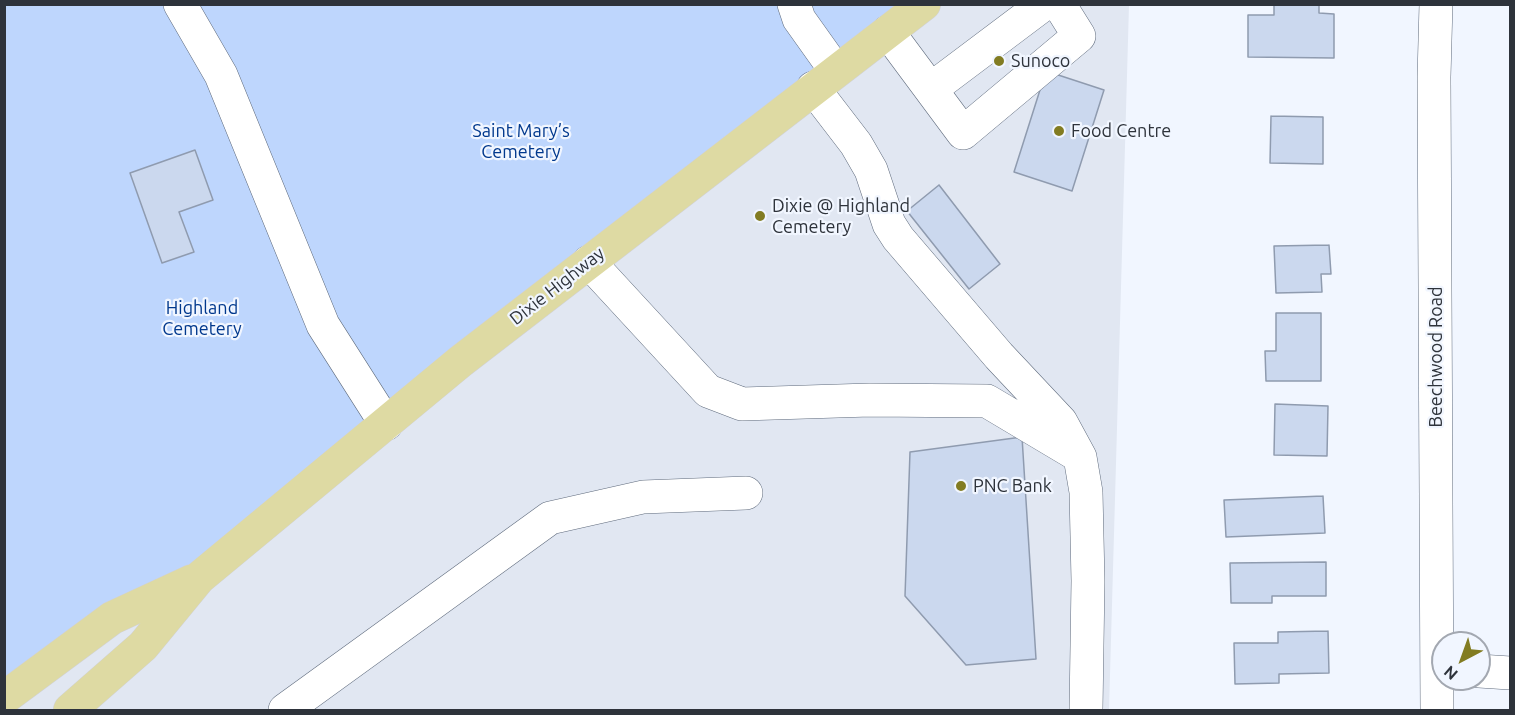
<!DOCTYPE html>
<html>
<head>
<meta charset="utf-8">
<style>
  body { margin:0 }
  #map { position:relative; width:1515px; height:715px; overflow:hidden; background:#f1f6ff; font-family:Ubuntu,sans-serif }
  canvas { display:block }
  .frame { position:absolute; inset:0; border:6px solid #2e333b; pointer-events:none }
  .north { position:absolute; left:1431px; top:631px; width:60px; height:60px; box-sizing:border-box; background:#f1f6ff; border:2px solid #a3a8b1; border-radius:50%; rotate:221deg; font-size:16px; font-weight:700; line-height:24px; text-align:center; color:#2e333b }
  .north::after { content:''; display:block; margin:auto; width:21px; height:27px; background:#827c22; clip-path:polygon(50% 0,100% 100%,50% 72%,0 100%) }
</style>
</head>
<body>
<div id="map">
<canvas width="1515" height="715"></canvas>
<div class="frame"></div>
<div class="north">N</div>
</div>
<script>
const g = document.querySelector('canvas').getContext('2d');
g.lineJoin = 'round';
function fillPath(path, color) { g.fillStyle = color; g.fill(path, 'evenodd'); }
const poly = rows => new Path2D(rows.map(r => 'M' + r).join(''));
function trace(path, color, width, dash) { g.strokeStyle = color; g.lineWidth = width; g.lineCap = dash ? 'butt' : 'round'; g.setLineDash(dash || []); g.stroke(path); }
function label(font, color, halo, rows, align = 'center') {
  g.font = font + ' Ubuntu,sans-serif'; g.lineWidth = 4.5; g.setLineDash([]); g.textBaseline = 'middle'; g.strokeStyle = halo; g.fillStyle = color; for (const [text, x, y, turn = 0] of rows) {
    g.save(); g.translate(x, y); g.rotate((+turn || 0) * Math.PI / 180); g.textAlign = isNaN(turn) ? turn : align; if (halo) g.strokeText(text, 0, 0); g.fillText(text, 0, 0); g.restore();
  }
}
const built = poly([
  [924,5,1129,5,1109,710,5,710]
]);
const green = poly([
  [5,5,924,5,199,578,5,698]
]);
const building = poly([
  [1274,4,1319,4,1319,13,1334,14,1334,58,1248,57,1248,15,1274,15,1274,4],
  [1046,71,1104,90,1072,191,1014,172,1046,71],
  [1271,116,1323,117,1323,164,1270,163,1271,116],
  [195,150,213,200,179,212,194,252,162,263,130,173,195,150],
  [939,185,1000,264,969,289,907,211,939,185],
  [1329,245,1331,274,1321,274,1322,292,1276,293,1274,246,1329,245],
  [1276,313,1321,313,1321,381,1266,381,1265,351,1276,351,1276,313],
  [1275,404,1328,406,1327,456,1274,455,1275,404],
  [1022,437,1036,659,966,665,905,596,910,452,1022,437],
  [1323,496,1325,533,1226,537,1224,500,1323,496],
  [1326,562,1326,596,1272,596,1272,603,1231,603,1230,563,1326,562],
  [1328,631,1329,673,1279,674,1279,683,1235,684,1234,643,1278,643,1278,632,1328,631]
]);
const minor = poly([
  [180,4,221,75,323,325,386,424],
  [794,4,799,19,836,71],
  [1436,4,1434,77,1437,710],
  [888,32,963,133,1079,36,1059,4],
  [813,88,856,144,871,170,889,224,898,238,999,356,1061,422,1080,457,1086,492,1088,581,1086,710],
  [931,89,1044,4],
  [589,262,708,391,742,404,870,400,987,401,1076,454],
  [1479,671,1510,673],
  [285,710,550,518,643,497,746,493]
]);
const major = poly([
  [4,698,112,618,192,581],
  [70,710,143,646,199,578,461,361,924,4]
]);
const markers = [
  [999,61,6,"#827c22"],
  [1059,131,6,"#827c22"],
  [760,216,6,"#827c22"],
  [961,486,6,"#827c22"]
];
const poiNames = [
  ["Sunoco",1011,61],
  ["Food Centre",1071,131],
  ["Dixie @ Highland",772,206],
  ["Cemetery",772,227],
  ["PNC Bank",973,486]
];
const parkNames = [
  ["Saint Mary’s",521,131],
  ["Cemetery",521,152],
  ["Highland",202,308],
  ["Cemetery",202,329]
];
const streetNames = [
  ["Dixie Highway",557,286,-38],
  ["Beechwood Road",1436,357,-90]
];
fillPath(built, '#e1e7f2');
fillPath(green, '#bed6fd');
fillPath(building, '#cbd8ee');
trace(building, '#8f9baf', 1.5);
trace(minor, '#5f6b7d', 34);
trace(major, '#d1d2d4', 34);
trace(minor, '#fff', 33);
trace(major, '#dedaa3', 33);
for (const [x, y, r, color] of markers) { const dot = new Path2D(); dot.arc(x, y, r, 0, 2 * Math.PI); g.fillStyle = color; g.fill(dot); trace(dot, '#f1f6ff', 2); }
label('18px', '#2e333b', '#f1f6ff', poiNames, 'left');
label('18px', '#00388d', '#f1f6ff', parkNames);
label('18px', '#2e333b', '#f1f6ff', streetNames);
</script>
</body>
</html>
